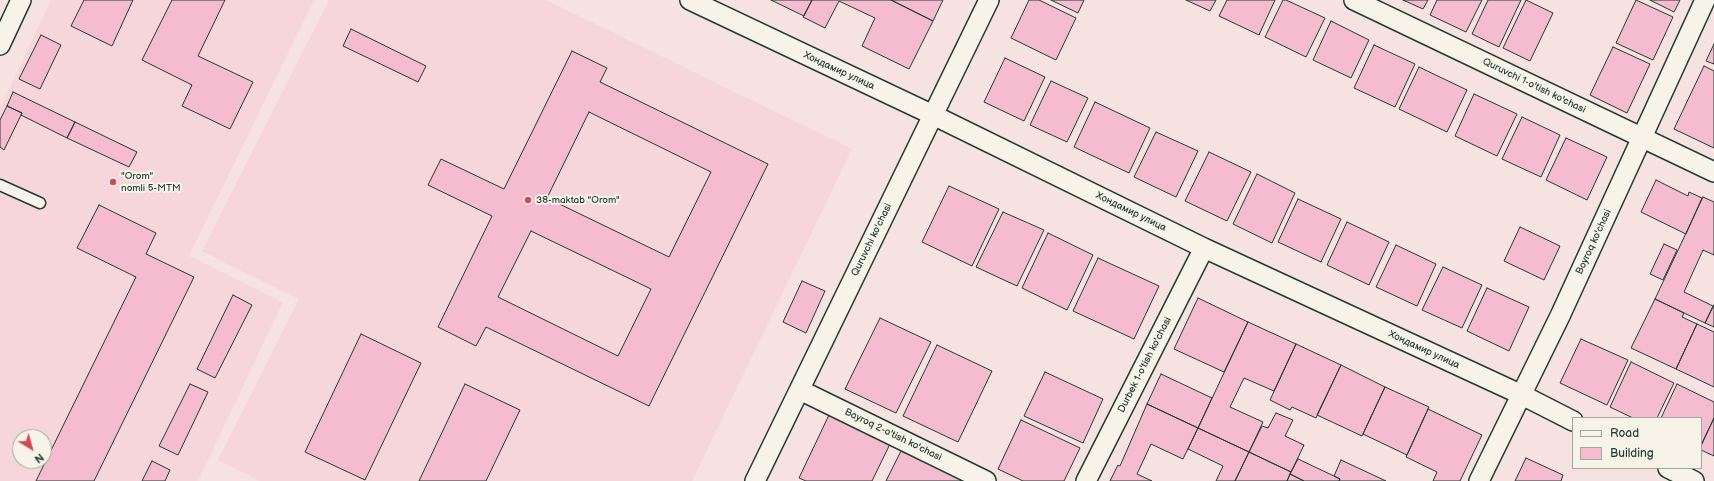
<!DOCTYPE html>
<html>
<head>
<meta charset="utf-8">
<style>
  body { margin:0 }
  #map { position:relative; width:1714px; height:481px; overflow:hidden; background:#f6e2e0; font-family:"Balsamiq Sans",sans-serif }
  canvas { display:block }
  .legend { position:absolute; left:1572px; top:417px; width:130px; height:52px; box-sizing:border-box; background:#f7f3e8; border:1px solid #a1aaa0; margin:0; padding:5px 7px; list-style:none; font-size:12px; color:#1f3d34 }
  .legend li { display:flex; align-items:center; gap:8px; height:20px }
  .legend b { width:20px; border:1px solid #a1aaa0 }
  .north { position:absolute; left:12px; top:429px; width:40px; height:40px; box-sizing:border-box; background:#f7f3e8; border:1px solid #a1aaa0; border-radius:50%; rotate:143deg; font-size:11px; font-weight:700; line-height:16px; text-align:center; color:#1f3d34 }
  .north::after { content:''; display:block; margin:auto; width:14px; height:18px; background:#d1495b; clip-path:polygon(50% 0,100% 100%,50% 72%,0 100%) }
</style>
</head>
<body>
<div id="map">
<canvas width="1714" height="481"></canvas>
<ul class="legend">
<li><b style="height:5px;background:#f7f3e8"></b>Road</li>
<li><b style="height:11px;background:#f5bbce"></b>Building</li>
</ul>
<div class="north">N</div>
</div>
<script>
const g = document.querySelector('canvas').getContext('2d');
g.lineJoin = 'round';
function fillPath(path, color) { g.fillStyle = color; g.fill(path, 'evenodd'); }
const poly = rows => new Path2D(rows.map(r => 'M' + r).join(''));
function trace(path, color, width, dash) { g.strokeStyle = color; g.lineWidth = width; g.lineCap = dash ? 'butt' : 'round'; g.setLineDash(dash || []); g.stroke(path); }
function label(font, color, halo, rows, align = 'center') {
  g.font = font + ' "Balsamiq Sans",sans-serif'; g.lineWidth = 4; g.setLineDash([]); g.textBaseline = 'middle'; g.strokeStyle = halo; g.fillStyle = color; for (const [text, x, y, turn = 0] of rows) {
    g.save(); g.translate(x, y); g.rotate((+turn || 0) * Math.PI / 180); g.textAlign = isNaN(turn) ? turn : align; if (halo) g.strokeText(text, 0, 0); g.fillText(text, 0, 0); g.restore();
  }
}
const built = poly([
  [51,0,314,0,189,256,283,302,198,481,0,481,0,109],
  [20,437,44,437,44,461,20,461],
  [329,0,546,0,852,149,692,481,259,481,218,460,299,299,202,251]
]);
const building = poly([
  [84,0,133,0,112,46,71,26,84,0],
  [172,0,225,0,198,56,253,82,230,129,182,106,192,85,142,60,172,0],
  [771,0,812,0,804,16,771,0],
  [812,0,891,0,933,21,909,69,862,46,875,18,839,1,825,28,803,17,812,0],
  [891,0,943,0,933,21,891,0],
  [1029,0,1039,0,1076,18,1056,60,1011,38,1029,0],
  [1051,0,1084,0,1078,13,1051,0],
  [1186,0,1216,0,1210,11,1186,0],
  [1227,0,1275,0,1259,35,1219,16,1227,0],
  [1283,0,1286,0,1325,18,1306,57,1265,37,1283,0],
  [1403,0,1428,0,1423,9,1403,0],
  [1437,0,1482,0,1466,32,1430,15,1437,0],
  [1488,0,1521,0,1499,47,1472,34,1488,0],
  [1526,0,1553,13,1530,61,1503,48,1526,0],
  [1636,0,1673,17,1653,60,1616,43,1636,0],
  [1650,0,1680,0,1674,12,1650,0],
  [1331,21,1369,40,1351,78,1313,60,1331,21],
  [351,29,426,66,418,82,343,46,351,29],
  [41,35,61,45,40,89,19,79,41,35],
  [1714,44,1714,64,1706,61,1714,44],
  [1374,45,1415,64,1395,107,1354,88,1374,45],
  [1613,47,1650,64,1627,113,1590,95,1613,47],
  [572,51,607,68,600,82,768,164,649,406,486,327,476,346,438,327,492,216,428,185,441,159,504,189,572,51],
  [589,112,711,172,669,257,547,198,589,112],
  [531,231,651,289,618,356,498,297,531,231],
  [1005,58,1045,77,1024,121,984,102,1005,58],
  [1704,66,1714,71,1714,148,1674,129,1704,66],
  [1419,67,1467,90,1447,132,1399,109,1419,67],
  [1051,81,1088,98,1067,142,1030,125,1051,81],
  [13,92,75,122,67,138,21,115,22,113,7,106,13,92],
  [1474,94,1517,114,1497,156,1455,136,1474,94],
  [1095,102,1150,128,1129,173,1074,147,1095,102],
  [7,106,22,113,4,150,0,147,0,120,7,106],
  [1522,117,1560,135,1541,177,1502,159,1522,117],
  [75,122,137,152,129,167,67,138,75,122],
  [1156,132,1198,151,1176,197,1134,177,1156,132],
  [1566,138,1607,157,1587,200,1546,180,1566,138],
  [1209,152,1251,172,1227,221,1185,201,1209,152],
  [1257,174,1295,193,1272,243,1233,224,1257,174],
  [1656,180,1688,196,1689,192,1702,198,1686,234,1641,212,1656,180],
  [949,186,999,209,972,266,922,242,949,186],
  [1703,197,1714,202,1714,255,1703,250,1684,292,1713,306,1705,323,1655,299,1703,197],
  [1298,199,1341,219,1321,262,1278,242,1298,199],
  [99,205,156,233,146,254,194,277,94,481,36,481,136,277,77,248,99,205],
  [1003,212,1044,230,1017,286,976,267,1003,212],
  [1347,222,1389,242,1369,285,1327,265,1347,222],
  [1520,227,1560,246,1544,280,1504,261,1520,227],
  [1048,233,1093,255,1067,310,1022,288,1048,233],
  [1664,244,1677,250,1663,280,1650,274,1664,244],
  [1396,245,1436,264,1417,306,1376,287,1396,245],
  [1098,258,1159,286,1134,339,1073,311,1098,258],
  [1443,267,1482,285,1462,328,1422,310,1443,267],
  [802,281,825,291,806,333,783,322,802,281],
  [1487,288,1529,307,1509,351,1467,331,1487,288],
  [233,295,252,305,215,378,197,369,233,295],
  [1198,298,1248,322,1224,372,1174,349,1198,298],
  [1655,299,1684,313,1682,317,1697,324,1676,369,1631,348,1655,299],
  [1714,305,1714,327,1705,323,1714,305],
  [880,318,931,342,896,413,845,389,880,318],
  [1248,322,1296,344,1274,391,1244,378,1230,407,1263,422,1249,452,1198,428,1248,322],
  [1697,324,1714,332,1714,387,1676,369,1697,324],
  [361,334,421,363,365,480,305,452,361,334],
  [1581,339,1628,360,1607,405,1560,383,1581,339],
  [1296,344,1341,365,1316,418,1292,407,1290,410,1270,400,1296,344],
  [937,345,992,371,958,442,903,416,937,345],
  [1631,362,1674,383,1657,418,1633,418,1610,407,1631,362],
  [1341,365,1385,387,1362,436,1317,415,1341,365],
  [1045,372,1103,399,1083,443,1024,416,1045,372],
  [1161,374,1212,398,1198,428,1147,404,1161,374],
  [190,384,208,392,178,455,159,446,190,384],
  [465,384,520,410,486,481,419,481,465,384],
  [1677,384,1714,402,1714,418,1701,445,1701,418,1661,418,1677,384],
  [1385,387,1429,407,1407,455,1363,434,1385,387],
  [1147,404,1198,428,1183,459,1151,444,1137,474,1152,481,1110,481,1118,465,1120,466,1147,404],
  [1428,409,1482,435,1460,481,1433,481,1437,472,1406,457,1428,409],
  [1276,413,1293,420,1285,436,1304,445,1291,472,1249,452,1262,426,1268,428,1276,413],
  [829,415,890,444,872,481,806,481,799,478,829,415],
  [1714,418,1714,456,1701,450,1701,446,1714,418],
  [1021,420,1080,448,1064,481,1023,481,998,469,1021,420],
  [1198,428,1249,452,1235,481,1216,481,1223,466,1188,449,1198,428],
  [901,451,961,479,960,481,886,481,901,451],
  [1249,452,1291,472,1287,481,1235,481,1249,452],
  [1526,458,1563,475,1561,481,1515,481,1526,458],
  [1298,459,1334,476,1340,479,1339,481,1304,481,1290,474,1298,459],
  [1341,460,1386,481,1339,481,1340,479,1334,476,1341,460],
  [152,461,170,470,165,481,142,481,152,461],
  [1290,474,1304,481,1287,481,1290,474]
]);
const service = poly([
  [0,185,40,203]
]);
const minor = poly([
  [690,0,933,115,1204,248,1522,395,1573,421],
  [1354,0,1714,172],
  [0,45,21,0],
  [800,390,986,481],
  [1668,468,1694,481],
  [755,481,989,0],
  [1086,481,1204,248],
  [1479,481,1560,316,1705,0]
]);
const markers = [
  [113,182,4,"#d1495b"],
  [528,200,4,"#d1495b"]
];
const streetNames = [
  ["Хондамир улица",839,71,25],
  ["Quruvchi 1-o'tish ko'chasi",1534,86,26],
  ["Хондамир улица",1131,212,26],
  ["Quruvchi ko'chasi",872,240,-64],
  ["Boyroq ko'chasi",1594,242,-65],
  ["Хондамир улица",1424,350,25],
  ["Durbek 1-o'tish ko'chasi",1145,365,-63],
  ["Bayroq 2-o'tish ko'chasi",893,435,26]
];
const poiNames = [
  ["\"Orom\"",121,176],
  ["nomli 5-MTM",121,188],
  ["38-maktab \"Orom\"",536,200]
];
fillPath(built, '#f6d6db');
fillPath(building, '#f5bbce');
trace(building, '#1f3d34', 1);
trace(service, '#1f3d34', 13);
trace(minor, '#1f3d34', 22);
trace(service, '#f7f3e8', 10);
trace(minor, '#f7f3e8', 19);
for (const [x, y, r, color] of markers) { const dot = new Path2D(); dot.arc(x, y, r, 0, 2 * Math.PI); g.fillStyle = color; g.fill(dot); trace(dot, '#f7f3e8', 1.5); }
label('10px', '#1f3d34', '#f7f3e8', streetNames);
label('10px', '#1f3d34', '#f7f3e8', poiNames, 'left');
</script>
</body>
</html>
